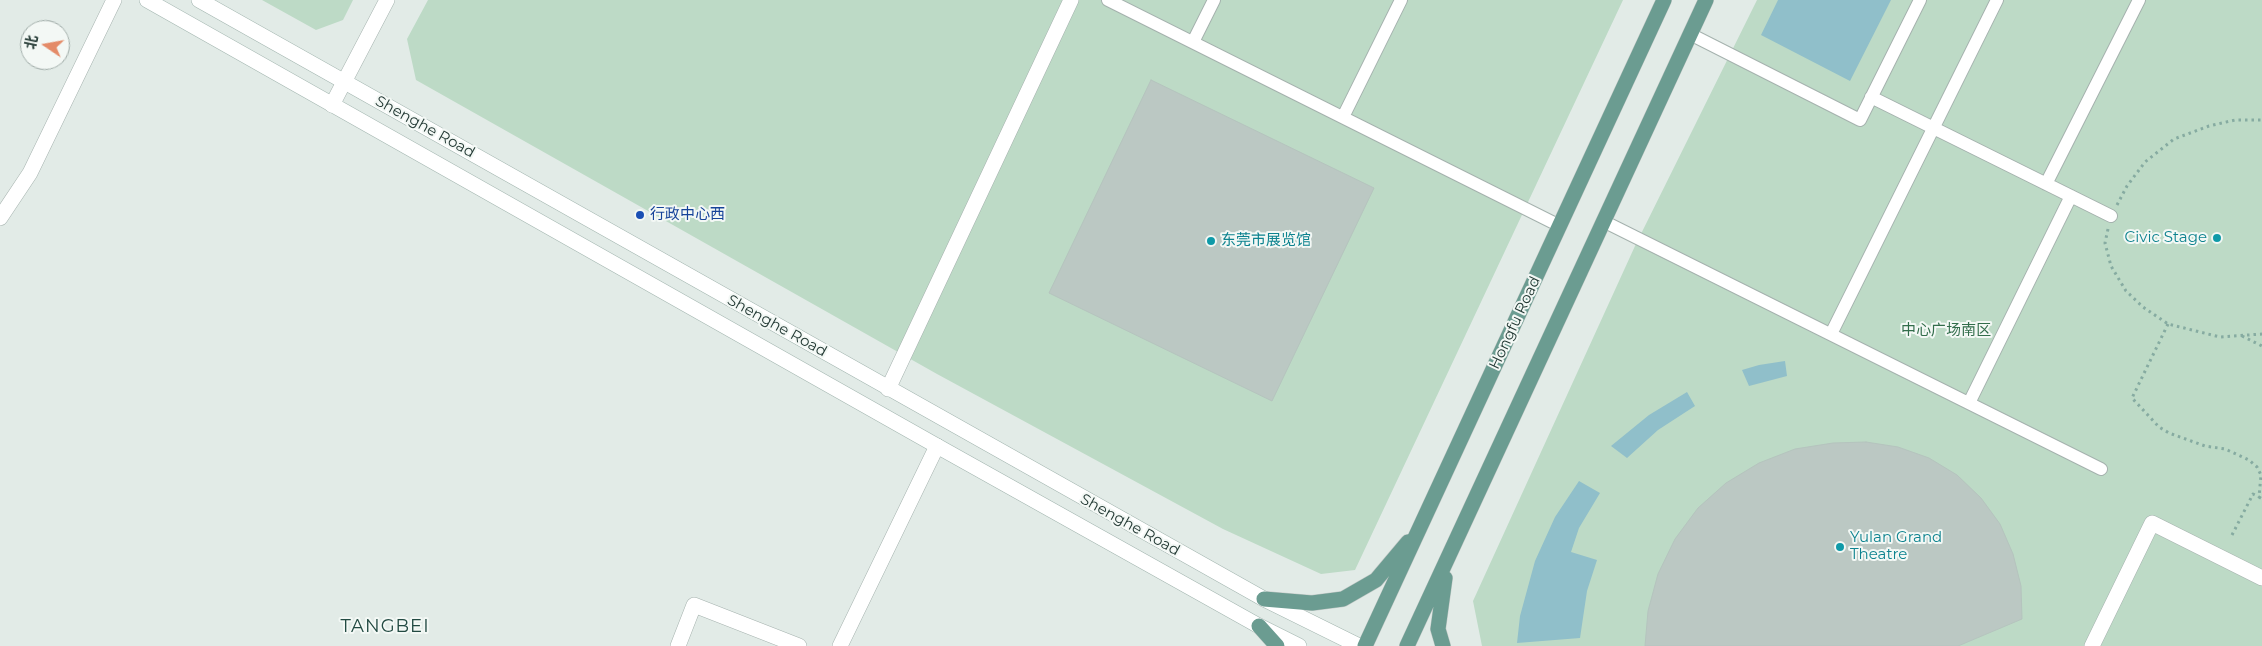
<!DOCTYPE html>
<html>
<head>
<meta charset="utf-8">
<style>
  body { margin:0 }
  #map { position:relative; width:2262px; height:646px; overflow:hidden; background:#e2ebe7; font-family:Montserrat,"Noto Sans SC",sans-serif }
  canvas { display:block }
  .north { position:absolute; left:20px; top:20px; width:50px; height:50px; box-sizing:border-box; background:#f3f8f5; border:1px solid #a0aca8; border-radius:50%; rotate:282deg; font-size:14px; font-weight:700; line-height:20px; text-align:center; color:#243a35 }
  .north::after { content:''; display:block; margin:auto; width:18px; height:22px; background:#e48b68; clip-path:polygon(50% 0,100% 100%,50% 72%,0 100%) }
</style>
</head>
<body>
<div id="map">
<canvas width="2262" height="646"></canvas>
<div class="north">北</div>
</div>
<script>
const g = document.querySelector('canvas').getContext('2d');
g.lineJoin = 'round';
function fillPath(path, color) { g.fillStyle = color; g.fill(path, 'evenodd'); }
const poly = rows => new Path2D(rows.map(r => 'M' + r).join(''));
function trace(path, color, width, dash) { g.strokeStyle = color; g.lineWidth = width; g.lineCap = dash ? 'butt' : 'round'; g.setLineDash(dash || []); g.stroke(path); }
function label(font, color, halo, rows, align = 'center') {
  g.font = font + ' Montserrat,"Noto Sans SC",sans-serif'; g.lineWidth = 4; g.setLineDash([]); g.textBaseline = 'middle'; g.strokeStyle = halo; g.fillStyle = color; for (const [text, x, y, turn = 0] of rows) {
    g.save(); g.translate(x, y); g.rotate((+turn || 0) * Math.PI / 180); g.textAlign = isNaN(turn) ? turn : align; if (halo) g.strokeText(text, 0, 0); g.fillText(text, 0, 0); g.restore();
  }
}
const green = poly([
  [262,0,353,0,343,20,316,30],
  [428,0,1623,0,1355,570,1321,574,1223,529,937,374,416,80,407,39],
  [1757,0,2262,0,2262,646,1482,646,1473,601,1635,246]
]);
const water = poly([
  [1778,0,1891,0,1850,81,1761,35],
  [1785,361,1787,376,1749,386,1742,370,1759,365],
  [1687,392,1695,406,1658,430,1627,458,1611,446,1649,415],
  [1579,481,1600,493,1579,528,1571,552,1597,560,1587,591,1580,638,1517,643,1520,616,1535,561,1555,517]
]);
const building = poly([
  [1151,80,1374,188,1272,401,1049,293,1151,80],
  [1866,442,1898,447,1929,458,1957,475,1981,498,2000,524,2013,554,2021,586,2022,619,1958,646,1645,646,1648,611,1658,574,1675,539,1698,508,1726,483,1759,463,1795,449,1833,443,1866,442]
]);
const path = poly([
  [2117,205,2127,186,2145,162,2174,139,2209,126,2235,120,2262,120],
  [2108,229,2105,243,2111,266,2126,291,2143,307,2168,324,2220,337,2262,334],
  [2168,324,2132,398,2159,427,2169,433,2205,446,2225,449,2249,460,2257,467,2261,475,2259,497,2262,499],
  [2242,336,2262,346],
  [2232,535,2253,494,2259,497]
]);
const pedestrian = poly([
  [1108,0,1560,226],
  [1690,34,1860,120,1920,0],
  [1193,42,1214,0],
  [1871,97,2111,216],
  [1343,117,1401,0],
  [2046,184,2139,0],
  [1603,221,2101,469],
  [1831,334,1997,0],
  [1969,403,2071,196]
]);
const minor = poly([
  [0,218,30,173,114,0],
  [888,389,1071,0],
  [678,646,694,605,799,646],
  [840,646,937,446]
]);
const tertiary = poly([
  [332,105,387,0],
  [2092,646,2152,523,2262,578]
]);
const secondary = poly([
  [147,0,937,446,1259,626,1299,646],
  [199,0,1264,599,1359,646]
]);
const primary = poly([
  [1264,599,1312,603,1343,599,1376,580,1408,542],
  [1259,626,1277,646],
  [1365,646,1664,0],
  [1407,646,1706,0],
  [1443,646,1438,629,1445,578]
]);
const markers = [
  [640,215,5,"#1a4fb4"],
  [2217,238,5,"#0f9aa8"],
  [1211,241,5,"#0f9aa8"],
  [1840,547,5,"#0f9aa8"]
];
const streetNames = [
  ["Shenghe Road",425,127,29],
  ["Hongfu Road",1515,323,-65],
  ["Shenghe Road",777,326,29],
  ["Shenghe Road",1130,525,29]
];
const transitNames = [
  ["行政中心西",650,215]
];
const cultureNames = [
  ["Civic Stage",2207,238,"right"],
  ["东莞市展览馆",1221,241],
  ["Yulan Grand",1850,538],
  ["Theatre",1850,555]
];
const parkNames = [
  ["中心广场南区",1946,331]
];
const quarterNames = [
  ["TANGBEI",385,627]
];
fillPath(green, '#bddac6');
fillPath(water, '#90bfca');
fillPath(building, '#bbc8c3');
trace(building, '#b5c4be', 1);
trace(pedestrian, '#a5b2ae', 14);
trace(minor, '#a5b2ae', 16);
trace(tertiary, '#a5b2ae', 16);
trace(secondary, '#a2b5af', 16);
trace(primary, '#c2c8c6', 16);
trace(path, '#86aba1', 3, [2.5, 4]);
trace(pedestrian, '#fff', 12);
trace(minor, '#fff', 15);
trace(tertiary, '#fff', 15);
trace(secondary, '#fff', 15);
trace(primary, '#6b9c91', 15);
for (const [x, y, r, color] of markers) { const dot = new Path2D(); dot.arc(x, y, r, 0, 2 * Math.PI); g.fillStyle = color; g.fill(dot); trace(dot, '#f3f8f5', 2); }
label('15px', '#243a35', '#f3f8f5', streetNames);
label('15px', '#164399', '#f3f8f5', transitNames, 'left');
label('15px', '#0d838f', '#f3f8f5', cultureNames, 'left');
label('15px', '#326d4b', '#f3f8f5', parkNames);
g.letterSpacing = '1px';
label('18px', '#224a42', '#f3f8f5', quarterNames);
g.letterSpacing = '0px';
</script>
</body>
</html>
